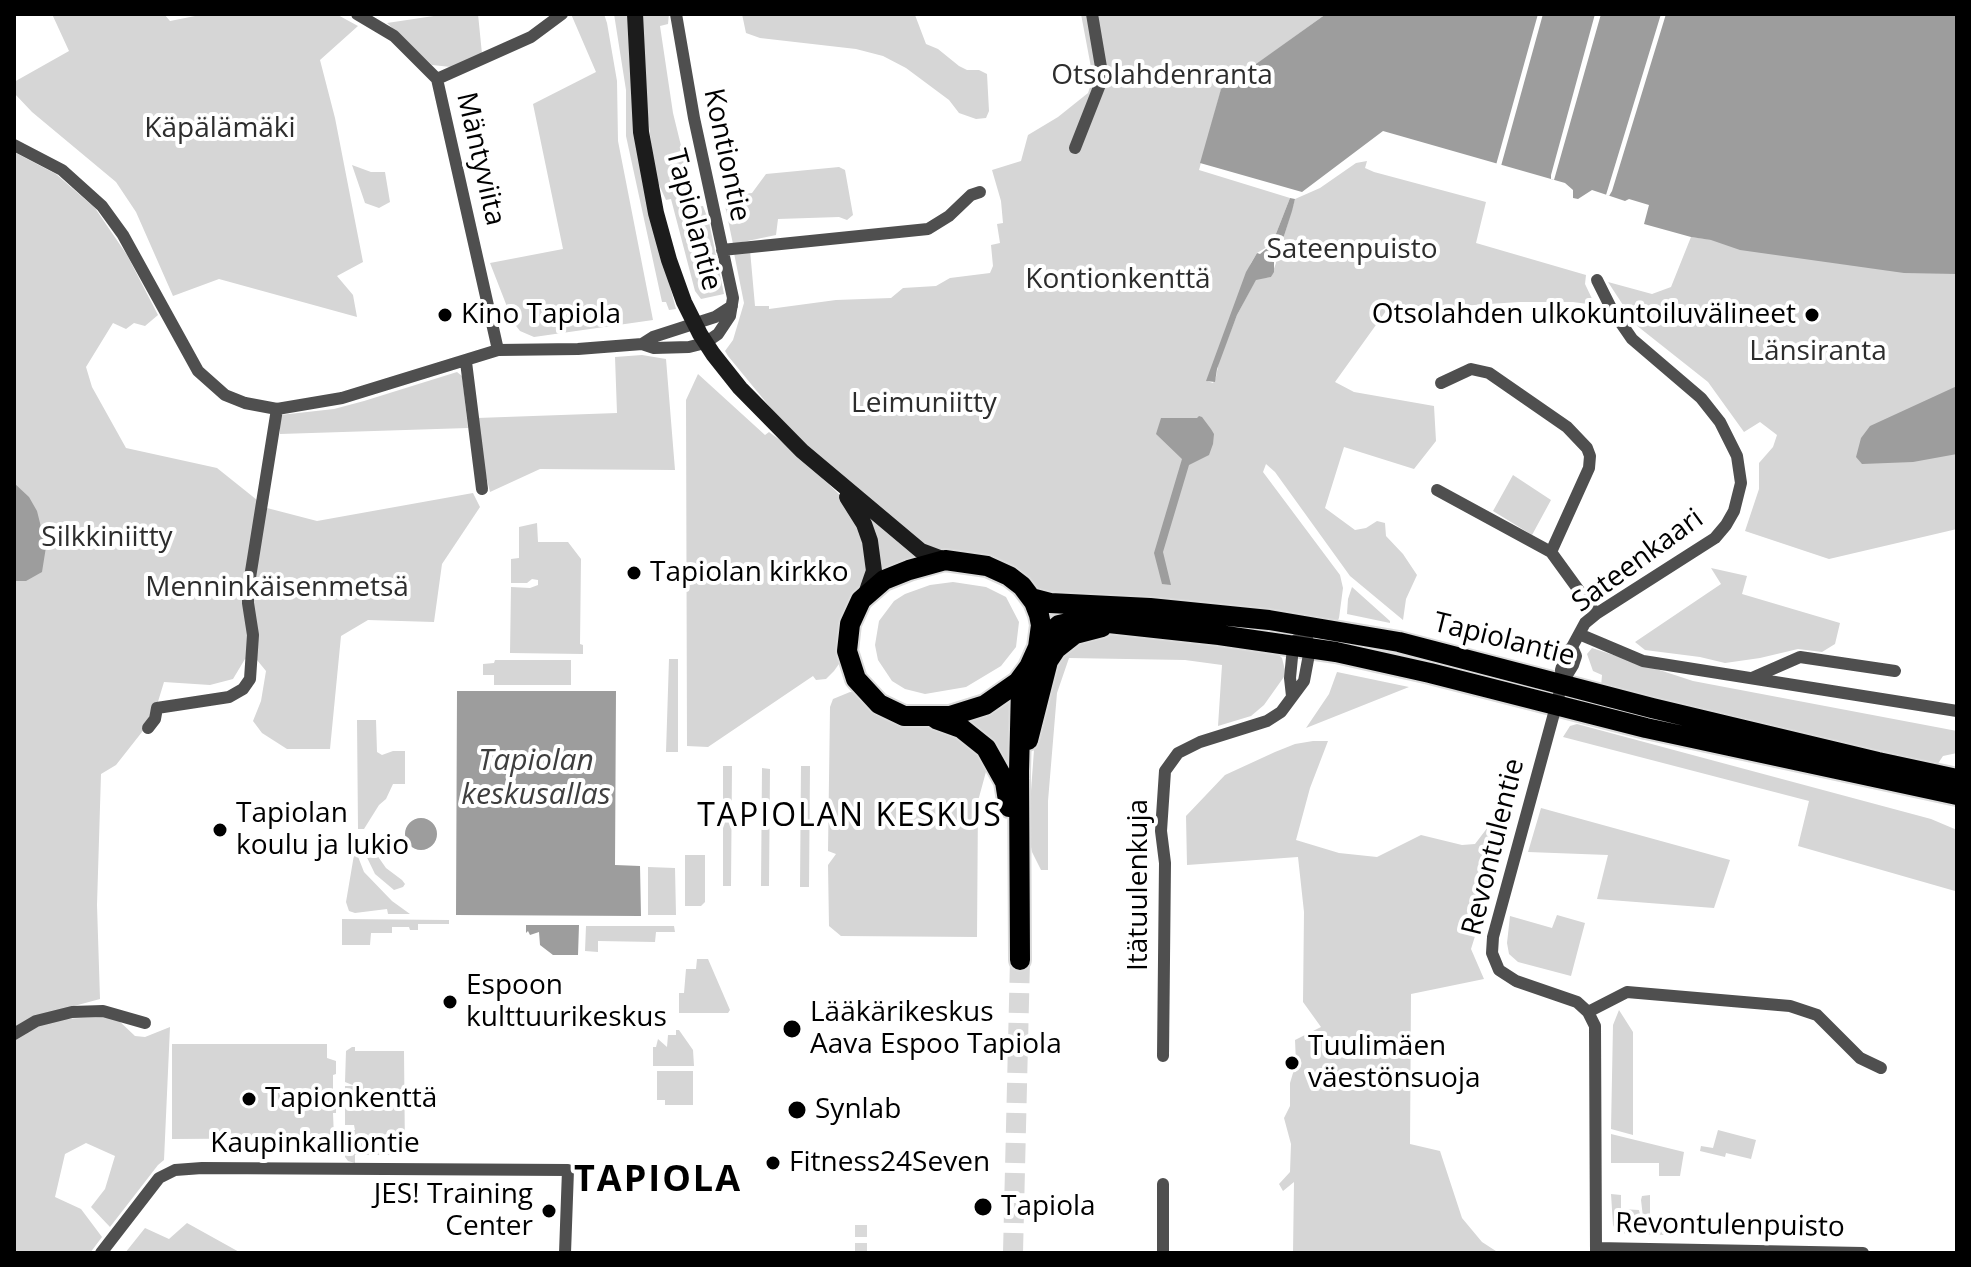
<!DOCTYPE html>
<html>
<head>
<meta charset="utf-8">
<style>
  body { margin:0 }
  #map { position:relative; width:1971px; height:1267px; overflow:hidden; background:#fff; font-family:"Open Sans",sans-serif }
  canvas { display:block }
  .frame { position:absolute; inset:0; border:16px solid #000; pointer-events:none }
</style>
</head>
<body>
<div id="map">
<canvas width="1971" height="1267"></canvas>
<div class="frame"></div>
</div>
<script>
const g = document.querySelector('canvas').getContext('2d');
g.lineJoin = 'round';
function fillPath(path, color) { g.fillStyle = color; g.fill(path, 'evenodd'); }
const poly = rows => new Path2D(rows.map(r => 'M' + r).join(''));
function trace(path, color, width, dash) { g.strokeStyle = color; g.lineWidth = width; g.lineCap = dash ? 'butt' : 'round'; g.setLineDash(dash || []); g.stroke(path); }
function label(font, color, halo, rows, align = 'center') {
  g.font = font + ' "Open Sans",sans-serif'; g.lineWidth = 8; g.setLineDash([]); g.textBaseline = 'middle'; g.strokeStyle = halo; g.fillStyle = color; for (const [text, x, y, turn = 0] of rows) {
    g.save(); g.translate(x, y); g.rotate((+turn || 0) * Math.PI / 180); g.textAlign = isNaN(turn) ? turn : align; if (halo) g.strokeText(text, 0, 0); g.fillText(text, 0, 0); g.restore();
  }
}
const green = poly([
  [52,14,164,14,170,21,205,14,336,14,358,26,320,60,335,118,363,262,337,276,353,295,357,317,219,279,173,296,136,212,116,182,32,112,14,93,14,82,69,51],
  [447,14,478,14,482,54,451,67,432,65,387,23],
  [571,14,604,14,607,23,617,81,618,141,653,320,534,337,520,331,513,322,490,263,563,249,533,104,596,72],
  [614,14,629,14,632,102,643,185,676,309,669,310,666,302,662,302,626,136,626,90],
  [641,14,669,14,668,24,660,26,673,113,696,207,703,206,709,222,724,294,701,299,695,291,671,199,666,200,655,176,644,85],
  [742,14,915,15,926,44,938,49,959,66,967,70,979,70,987,74,989,111,986,118,976,119,959,113,949,100,906,68,883,56,856,49,760,38,746,33],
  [1081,14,1326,14,1221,90,1199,170,1290,198,1272,244,1257,253,1251,263,1207,381,1213,383,1216,377,1219,361,1237,315,1256,279,1271,277,1276,263,1274,247,1284,236,1295,199,1320,188,1356,163,1367,161,1365,168,1374,172,1486,202,1476,243,1586,275,1585,284,1595,305,1573,302,1519,302,1386,311,1335,382,1354,392,1434,406,1436,441,1414,469,1344,447,1325,508,1355,530,1366,528,1377,521,1385,523,1386,536,1403,554,1417,575,1406,599,1403,620,1350,576,1275,472,1266,464,1263,472,1340,575,1343,588,1339,618,1336,624,1055,597,954,555,929,548,816,454,774,412,728,356,725,351,733,340,744,303,734,253,750,250,755,306,769,306,769,309,836,300,891,298,903,288,936,286,950,278,990,273,993,266,991,245,1000,243,997,224,1003,223,1001,201,992,170,1021,161,1028,135,1058,117,1088,93,1093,78],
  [14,152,56,174,95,208,127,255,158,315,145,326,134,323,126,329,113,323,86,367,92,387,126,448,217,468,267,508,317,521,473,493,480,507,442,564,434,622,368,620,341,636,330,749,287,749,262,733,253,721,261,701,266,671,257,660,245,659,233,679,210,685,164,682,153,718,116,765,101,774,97,905,100,999,37,1016,14,1030],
  [352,165,371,172,385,172,390,202,379,208,365,203],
  [839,167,845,170,853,215,847,220,839,217,778,219,776,235,733,244,723,196,752,193,766,174],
  [1691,237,1957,272,1957,529,1829,559,1745,531,1759,489,1759,463,1773,447,1777,435,1760,422,1744,432,1708,382,1636,325,1608,282,1652,294,1671,287],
  [642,355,666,359,675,470,540,469,490,492,482,460,477,418,617,413,615,357],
  [457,372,462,376,468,428,280,434,280,415,334,409,364,401],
  [698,374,765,435,769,432,791,448,841,496,855,514,870,569,841,661,834,671,826,679,816,680,813,676,708,747,687,746,686,400],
  [1513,475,1551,500,1532,535,1493,511],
  [860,505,923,555,881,575],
  [537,523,538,542,568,542,581,559,580,644,583,645,583,654,510,653,511,587,530,588,538,585,538,580,532,579,527,583,511,583,511,559,519,558,519,527],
  [1711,568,1747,576,1742,594,1840,623,1835,644,1822,652,1798,649,1760,658,1725,663,1700,657,1645,650,1635,642,1721,584],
  [953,582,986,587,1006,597,1019,622,1016,647,1001,666,966,687,925,694,905,689,892,681,878,660,875,645,879,621,894,601,905,594,930,585],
  [1352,587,1390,621,1390,623,1347,614,1348,599],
  [1117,631,1277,653,1282,658,1286,674,1264,705,1251,716,1218,726,1222,665,1185,660,1069,658,1057,693,1048,801,1048,870,1041,870,1032,852,1028,832,1034,750,1039,706,1049,668,1079,639],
  [1592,648,1693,681,1957,731,1957,753,1943,756,1935,768,1601,687,1602,675,1593,671,1587,654],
  [669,659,678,659,678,752,666,752],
  [495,660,571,660,571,685,494,685,494,675,483,675,483,664,494,663],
  [1337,672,1409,687,1306,728,1329,694],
  [1014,689,1016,798,959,718],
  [850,692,864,693,933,723,979,750,987,768,978,801,977,937,841,936,829,926,828,865,836,854,828,851,830,707,833,699],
  [357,720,376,720,377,752,382,755,393,751,405,751,405,784,393,784,386,799,379,805,364,829,358,829],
  [1577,724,1931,819,1957,830,1955,891,1798,846,1809,801,1563,737,1570,726],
  [1313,741,1328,741,1310,788,1296,840,1339,853,1377,857,1421,835,1462,845,1475,844,1491,823,1509,827,1471,949,1484,979,1411,994,1410,1144,1440,1151,1462,1218,1482,1242,1499,1253,1293,1253,1294,1182,1283,1191,1279,1184,1290,1172,1291,1144,1284,1118,1290,1106,1290,1083,1296,1063,1295,1040,1321,1027,1303,1002,1304,912,1298,857,1187,865,1186,816,1225,775,1275,752,1295,744],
  [723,766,732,766,731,886,723,886],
  [801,766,810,766,809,887,800,887],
  [762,768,770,769,769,886,761,886],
  [1541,808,1730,860,1714,908,1597,899,1608,855,1528,852],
  [365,838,386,868,402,880,405,884,403,887,394,890,375,874,360,843],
  [355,849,364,872,392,901,410,914,388,914,387,909,355,913,349,911,346,902],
  [685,855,705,855,705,902,701,906,685,906],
  [648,867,675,868,676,915,648,915],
  [1557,915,1585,923,1571,976,1518,962,1509,954,1507,943,1510,916,1552,928],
  [342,919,449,920,449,924,418,924,418,930,410,930,409,927,392,927,392,933,371,933,370,945,342,945],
  [586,926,674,926,675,932,656,932,655,942,598,941,598,952,585,951],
  [697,959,708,959,730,1010,728,1013,679,1013,679,993,684,993,686,969,696,969],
  [1619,1010,1633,1032,1633,1135,1611,1129,1613,1025],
  [104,1017,117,1019,135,1036,145,1037,170,1027,164,1160,158,1165,110,1227,91,1207,105,1189,115,1156,86,1143,65,1154,55,1197,81,1209,102,1237,90,1253,14,1253,14,1041,29,1029,61,1019],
  [676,1030,679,1030,693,1050,694,1066,653,1066,653,1047,656,1047,658,1039,667,1047,668,1035,676,1035],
  [172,1044,327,1044,327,1058,336,1061,336,1074,333,1075,333,1092,336,1092,336,1113,333,1113,334,1138,172,1139],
  [352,1047,355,1047,355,1051,404,1051,405,1155,355,1155,355,1163,348,1161,345,1157,345,1131,355,1130,354,1125,345,1125,345,1086,355,1086,345,1082,346,1051],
  [657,1071,693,1071,693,1105,665,1105,665,1100,657,1100],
  [1718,1130,1756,1140,1751,1159,1726,1153,1725,1157,1700,1151,1701,1146,1713,1148],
  [1611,1134,1684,1152,1680,1176,1659,1176,1659,1163,1611,1163],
  [1611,1194,1621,1195,1621,1209,1639,1210,1645,1234,1641,1200,1642,1196,1650,1195,1650,1228,1697,1229,1681,1236,1667,1233,1666,1235,1617,1233,1613,1225],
  [187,1223,241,1253,125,1253,145,1228,169,1239]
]);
const water = poly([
  [1326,14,1957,14,1957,274,1904,273,1740,250,1711,240,1691,237,1644,224,1649,205,1629,199,1625,201,1592,190,1578,199,1573,198,1573,190,1565,183,1383,131,1302,192,1200,163,1221,89],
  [1290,198,1295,199,1292,211,1284,236,1274,247,1274,272,1271,277,1256,280,1237,315,1217,369,1215,382,1206,381,1246,272,1257,253,1260,254,1272,244],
  [1957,386,1957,454,1913,462,1862,464,1856,457,1861,438,1870,426],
  [1199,416,1202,417,1211,429,1214,434,1213,444,1209,455,1189,465,1163,552,1171,585,1162,584,1154,553,1182,459,1156,434,1161,418,1197,418],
  [14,483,29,497,37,511,46,547,42,572,26,581,14,581],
  [457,691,616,691,615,865,640,866,641,916,456,915],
  '405 834a16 16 0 1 1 32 0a16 16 0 1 1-32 0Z',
  [526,925,579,925,578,955,553,955,540,945,539,932,530,935,528,931,526,933]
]);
const pier = poly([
  [1538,14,1543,14,1501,166,1496,165],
  [1595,14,1601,14,1554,180,1551,179,1551,175],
  [1661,14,1666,14,1612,191,1609,196,1606,195]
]);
const minorTunnel = poly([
  [861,1225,861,1253]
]);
const primaryTunnel = poly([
  [1013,1253,1020,960]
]);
const minor = poly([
  [357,14,394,36,437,79,498,350],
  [437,79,531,37,562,14],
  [14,145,62,170,102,206,123,235,198,371,225,395,245,403,277,409,342,398,498,350,578,349,642,344,654,348,689,347,705,343,718,334,730,316,733,298,694,118,676,14],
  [1075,148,1101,82,1102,73,1092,14],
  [722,250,928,229,949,216,971,195,980,192],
  [642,344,653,337,715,317,732,306],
  [466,362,482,489],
  [1441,383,1471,369,1489,373,1567,427,1587,448,1590,456,1589,468,1551,552],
  [1437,490,1551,552,1596,614],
  [1579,634,1643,661,1957,711],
  [1752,678,1800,657,1895,671],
  [1562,683,1573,665,1576,656,1572,647],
  [1292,696,1290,678,1293,647,1296,640],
  [148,728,155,719,157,708,229,697,243,689,250,679,253,635,248,603,248,590,277,409],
  [1588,1012,1627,992,1790,1006,1817,1015,1860,1058,1881,1068],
  [14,1034,36,1021,72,1012,103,1011,145,1023],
  [1163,1056,1165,863,1161,831,1165,771,1178,753,1200,742,1267,721,1281,712,1304,681,1310,649,1303,625],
  [1596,1248,1863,1253],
  [101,1253,159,1178,175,1170,202,1168,568,1170,565,1253],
  [1163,1253,1163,1184],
  [1596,1253,1595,1026,1588,1012,1577,1002,1516,981,1499,970,1492,953,1493,937,1556,706,1562,683,1561,670,1566,653,1572,647,1585,623,1596,614,1715,538,1726,525,1734,511,1741,483,1737,456,1720,422,1701,398,1632,339,1612,310,1597,280]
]);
const secondary = poly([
  [635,14,641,132,656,213,669,260,684,302,700,334,713,354,740,388,802,451,921,551,945,560],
  [847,497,864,524,870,541,874,571,866,594]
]);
const primary = poly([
  [945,560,987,566,1009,576,1022,586,1034,602,1039,615,1041,625,1038,647,1029,667,1018,682,985,705,950,716,904,716,879,704,856,679,847,651,850,624,861,600,884,580,909,570,945,560],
  [1031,598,1050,603,1150,608,1269,620,1399,642,1652,708,1878,762,1957,779],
  [1040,642,1059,625,1081,620,1219,635,1336,652,1430,673,1646,728,1957,795],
  [936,719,961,728,986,748,1005,782,1009,807],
  [1028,740,1048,661,1056,649,1075,634,1102,627],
  [1020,960,1019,772,1021,687,1026,673]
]);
const markers = [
  [445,315,8,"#000"],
  [1812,315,8,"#000"],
  [634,573,8,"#000"],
  [220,830,8,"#000"],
  [450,1002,8,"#000"],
  [792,1029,10,"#000"],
  [1292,1063,8,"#000"],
  [249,1099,8,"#000"],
  [797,1110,10,"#000"],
  [773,1163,8,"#000"],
  [983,1207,10,"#000"],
  [549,1211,8,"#000"]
];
const parkNames = [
  ["Otsolahdenranta",1162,76],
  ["Käpälämäki",220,129],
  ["Sateenpuisto",1352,250],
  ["Kontionkenttä",1118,280],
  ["Länsiranta",1818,352],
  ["Leimuniitty",924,404],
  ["Silkkiniitty",107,538],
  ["Menninkäisenmetsä",277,588]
];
const streetNames = [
  ["Kontiontie",726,155,78],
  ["Mäntyviita",480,159,77],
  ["Tapiolantie",693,220,75],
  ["Sateenkaari",1638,561,-36],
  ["Tapiolantie",1504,640,14],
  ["Revontulentie",1494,847,-76],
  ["Itätuulenkuja",1139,885,-90],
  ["Kaupinkalliontie",315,1144],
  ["Revontulenpuisto",1730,1226,1]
];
const poiNames = [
  ["Kino Tapiola",461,315],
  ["Otsolahden ulkokuntoiluvälineet",1796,315,"right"],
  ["Tapiolan kirkko",650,573],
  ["Tapiolan",236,814],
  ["koulu ja lukio",236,846],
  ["Espoon",466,986],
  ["kulttuurikeskus",466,1018],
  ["Lääkärikeskus",810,1013],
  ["Aava Espoo Tapiola",810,1045],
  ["Tuulimäen",1308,1047],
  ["väestönsuoja",1308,1079],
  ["Tapionkenttä",265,1099],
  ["Synlab",815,1110],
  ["Fitness24Seven",789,1163],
  ["JES! Training",533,1195,"right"],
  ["Center",533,1227,"right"],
  ["Tapiola",1001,1207]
];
const waterNames = [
  ["Tapiolan",536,761],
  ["keskusallas",536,795]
];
const quarterNames = [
  ["TAPIOLAN KESKUS",850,817]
];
const districtNames = [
  ["TAPIOLA",658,1181]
];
fillPath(green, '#d6d6d6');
fillPath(water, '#9d9d9d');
fillPath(pier, '#fff');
trace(minorTunnel, '#d9d9d9', 12, [12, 6]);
trace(primaryTunnel, '#d9d9d9', 20, [20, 10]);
trace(primary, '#dbdbdb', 24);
trace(minor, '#4f4f4f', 12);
trace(secondary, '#1c1c1c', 16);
trace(primary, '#000', 20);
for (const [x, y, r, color] of markers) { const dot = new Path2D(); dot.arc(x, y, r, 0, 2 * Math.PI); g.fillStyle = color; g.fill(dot); trace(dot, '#fff', 3); }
label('28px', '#2d2d2d', '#fff', parkNames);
label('28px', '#000', '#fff', streetNames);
label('28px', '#000', '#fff', poiNames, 'left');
label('italic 30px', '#3e3e3e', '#fff', waterNames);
g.letterSpacing = '2px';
label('32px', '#000', '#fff', quarterNames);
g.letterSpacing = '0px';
g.letterSpacing = '2px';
label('bold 36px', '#000', '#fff', districtNames);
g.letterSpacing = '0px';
</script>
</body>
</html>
